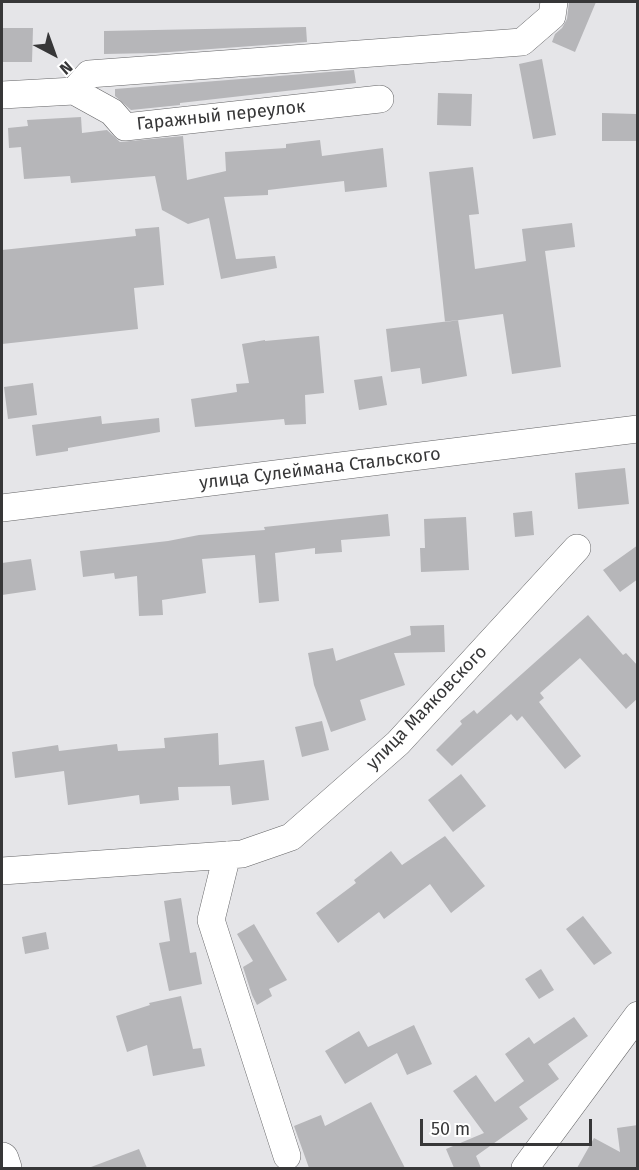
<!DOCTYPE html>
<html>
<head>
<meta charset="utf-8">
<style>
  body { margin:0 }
  #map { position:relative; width:639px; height:1170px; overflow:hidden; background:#e5e5e8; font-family:"Fira Sans",sans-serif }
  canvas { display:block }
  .frame { position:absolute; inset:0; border:3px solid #373738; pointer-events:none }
  .north { position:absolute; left:24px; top:24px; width:60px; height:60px; -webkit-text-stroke:4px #fff; paint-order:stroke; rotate:139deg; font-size:16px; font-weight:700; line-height:24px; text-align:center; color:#373738 }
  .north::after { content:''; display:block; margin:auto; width:21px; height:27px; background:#373738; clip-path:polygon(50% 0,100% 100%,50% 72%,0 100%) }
  .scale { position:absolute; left:420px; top:1119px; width:172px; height:27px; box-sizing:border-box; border:3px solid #373738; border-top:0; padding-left:8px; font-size:18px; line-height:21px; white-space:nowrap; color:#373738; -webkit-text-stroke:4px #fff; paint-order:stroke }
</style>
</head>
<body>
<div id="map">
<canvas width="639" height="1170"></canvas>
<div class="frame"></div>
<div class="north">N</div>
<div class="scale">50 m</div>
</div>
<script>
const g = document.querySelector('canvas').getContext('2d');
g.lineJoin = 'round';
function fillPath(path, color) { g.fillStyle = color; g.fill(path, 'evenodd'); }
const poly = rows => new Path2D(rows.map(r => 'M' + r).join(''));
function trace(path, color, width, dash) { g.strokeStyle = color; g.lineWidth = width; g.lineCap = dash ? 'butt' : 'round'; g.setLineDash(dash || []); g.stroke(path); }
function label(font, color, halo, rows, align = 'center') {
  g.font = font + ' "Fira Sans",sans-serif'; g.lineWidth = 5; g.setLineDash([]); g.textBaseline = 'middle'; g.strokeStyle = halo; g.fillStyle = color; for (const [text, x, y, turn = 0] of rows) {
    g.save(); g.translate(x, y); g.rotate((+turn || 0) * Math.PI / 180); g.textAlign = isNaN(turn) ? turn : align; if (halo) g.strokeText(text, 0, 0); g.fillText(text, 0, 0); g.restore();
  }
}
const building = poly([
  [569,2,596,2,575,52,552,42,555,34,562,28,567,19],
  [306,27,307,42,156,53,104,54,104,31],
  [2,28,33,28,32,62,2,62],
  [542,59,556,135,533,139,519,64],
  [354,70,356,83,180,103,180,105,131,110,115,96,115,89],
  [438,93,472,94,471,126,437,125],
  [602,113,636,114,636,141,602,141],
  [81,117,82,133,107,130,120,142,183,136,187,180,226,171,225,152,286,148,286,144,320,140,322,156,383,148,387,187,345,192,344,181,268,190,268,195,224,197,236,259,275,256,277,268,221,279,209,218,188,224,162,210,155,176,71,183,70,176,24,179,21,147,9,148,8,128,28,126,27,120],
  [473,167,479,214,469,215,475,269,526,261,522,229,572,223,575,247,545,251,561,367,512,374,503,314,445,322,429,172],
  [159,227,164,285,134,288,138,329,2,344,2,250,136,236,135,229],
  [458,320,467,376,422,384,420,368,391,372,386,329],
  [319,336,324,393,305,395,306,424,285,425,284,419,195,427,191,399,237,392,236,384,249,383,242,344,265,340,265,341],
  [382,376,387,405,359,410,354,380],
  [33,383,37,415,8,419,4,387],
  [101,416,102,424,159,418,160,432,68,448,68,451,36,456,32,425],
  [625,468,629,504,578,509,575,473],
  [532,511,534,535,515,537,513,513],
  [388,514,390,536,341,540,342,552,315,554,315,548,275,553,279,601,259,603,255,555,202,559,206,593,162,600,163,615,139,616,137,576,115,579,114,573,83,577,80,551,168,541,199,535,265,530,264,527],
  [466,517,469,570,421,572,420,548,425,548,424,519],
  [638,545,638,579,620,592,603,570],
  [31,559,36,590,2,595,2,563],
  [588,615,623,655,626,653,638,666,638,698,626,709,580,658,540,693,544,698,539,702,581,756,565,769,522,716,517,721,511,714,452,766,436,750,462,724,460,721,474,710,477,714],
  [444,625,445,652,394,653,405,685,360,700,366,720,331,732,314,685,308,653,333,648,336,661,411,635,410,626],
  [322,721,329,750,302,757,295,727],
  [218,733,219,765,264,760,269,800,232,805,230,786,178,787,179,800,140,804,139,795,68,805,64,771,15,778,12,752,58,745,59,751,117,744,118,751,165,748,164,738],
  [461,774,486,806,453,832,428,800],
  [445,836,485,886,451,913,430,884,384,919,379,912,338,943,316,913,356,883,354,880,391,851,402,865],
  [181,898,190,953,196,952,202,984,169,991,159,943,170,941,164,901],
  [583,916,612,953,594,965,566,929],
  [254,924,287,980,269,989,272,996,257,1005,252,995,243,967,253,961,237,934],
  [46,932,49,949,25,954,22,937],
  [541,969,554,990,539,999,525,979],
  [181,996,193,1049,201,1048,205,1066,153,1076,147,1045,127,1052,116,1016,150,1005,149,1003],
  [574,1017,588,1036,548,1064,559,1079,519,1107,528,1119,476,1156,481,1168,454,1168,446,1149,484,1133,453,1091,476,1075,495,1102,524,1081,505,1054,529,1037,534,1044],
  [414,1025,432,1064,407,1075,397,1053,345,1084,325,1051,359,1031,368,1047],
  [371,1102,405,1168,309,1168,294,1126,321,1115,325,1126],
  [638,1125,638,1168,577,1168,594,1138,620,1152,617,1128],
  [139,1149,147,1168,92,1168,91,1167]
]);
const minor = poly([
  [74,91,89,74,522,42,552,16,554,2],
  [74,91,112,112,125,127,380,99],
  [2,95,74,91],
  [2,508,638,429],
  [227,855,211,920,287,1156],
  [2,871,242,854,291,837,398,743,577,548],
  [525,1168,638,1015]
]);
const tertiary = poly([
  [2,1159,5,1168]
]);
const streetNames = [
  ["Гаражный переулок",221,116,-6],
  ["улица Сулеймана Стальского",320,469,-7],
  ["улица Маяковского",427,708,-46]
];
fillPath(building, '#b6b6b9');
trace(minor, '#646466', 28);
trace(tertiary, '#646466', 34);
trace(minor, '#fff', 27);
trace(tertiary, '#fff', 33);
label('18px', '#373738', '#fff', streetNames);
</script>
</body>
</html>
